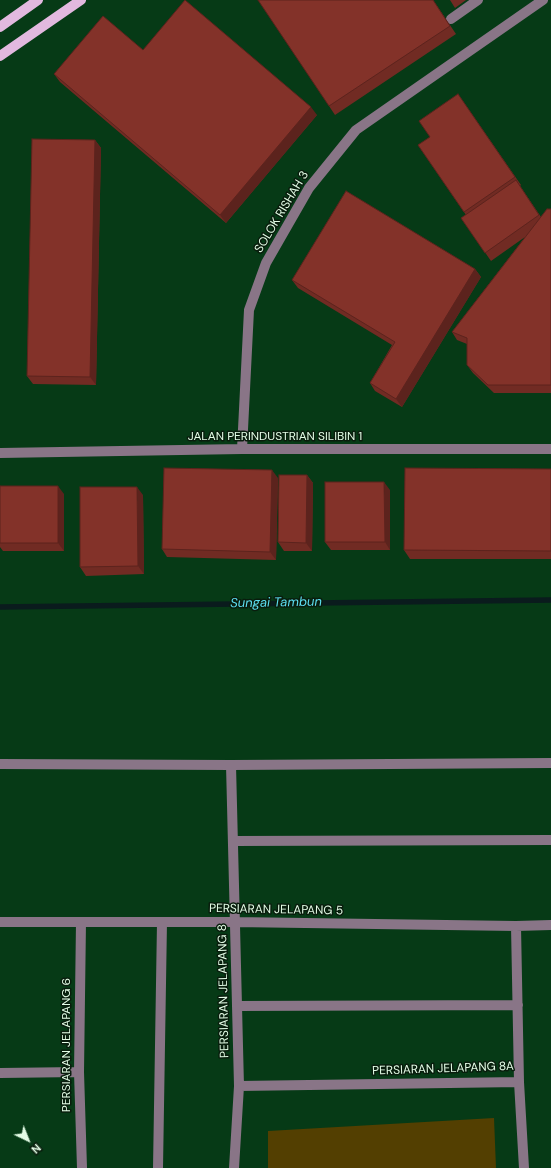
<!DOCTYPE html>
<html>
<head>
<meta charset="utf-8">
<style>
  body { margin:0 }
  #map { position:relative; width:551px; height:1168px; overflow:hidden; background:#063a16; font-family:"DM Sans",sans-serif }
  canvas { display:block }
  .north { position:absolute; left:8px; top:1120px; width:40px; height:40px; -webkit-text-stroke:3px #091d0d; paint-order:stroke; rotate:137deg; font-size:11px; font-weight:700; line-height:16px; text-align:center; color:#e3fde6 }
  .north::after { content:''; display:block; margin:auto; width:14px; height:18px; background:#e3fde6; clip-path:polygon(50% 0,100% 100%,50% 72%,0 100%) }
</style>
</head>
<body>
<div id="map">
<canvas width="551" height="1168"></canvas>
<div class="north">N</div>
</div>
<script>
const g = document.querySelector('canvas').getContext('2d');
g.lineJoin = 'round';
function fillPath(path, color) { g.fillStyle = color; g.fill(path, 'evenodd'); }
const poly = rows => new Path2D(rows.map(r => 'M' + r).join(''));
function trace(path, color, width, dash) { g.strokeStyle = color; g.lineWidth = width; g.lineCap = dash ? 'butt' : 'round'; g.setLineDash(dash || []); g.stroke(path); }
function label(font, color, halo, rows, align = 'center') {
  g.font = font + ' "DM Sans",sans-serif'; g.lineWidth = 3; g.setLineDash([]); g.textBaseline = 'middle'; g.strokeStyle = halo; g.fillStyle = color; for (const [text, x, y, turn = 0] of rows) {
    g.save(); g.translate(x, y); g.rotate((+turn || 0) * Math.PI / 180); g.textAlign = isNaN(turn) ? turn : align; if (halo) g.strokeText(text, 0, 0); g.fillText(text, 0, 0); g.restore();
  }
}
const green = poly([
  [494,1118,496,1168,268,1168,268,1131]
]);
const stream = poly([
  [0,607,551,600]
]);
const minor = poly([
  [451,19,478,0],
  [242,449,249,310,266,263,309,188,356,130,543,0],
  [0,453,242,449,551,449],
  [0,764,231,765,551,763],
  [231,765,239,1086,234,1168],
  [233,841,551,840],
  [0,922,235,922,516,926,551,925],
  [81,922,79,1072,82,1168],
  [237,1006,518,1005],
  [0,1073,79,1072],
  [519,1082,524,1168],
  [239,1086,519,1082,516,926],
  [158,1168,162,922]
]);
const major = poly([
  [0,27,38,0],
  [0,56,81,0]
]);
const wall = poly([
  [433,0,456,34,335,115,329,106],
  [450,0,466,0,455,8],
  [143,50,317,115,226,223,60,82,54,74],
  [458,94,521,185,520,186,541,217,551,209,551,393,494,393,473,373,467,365,467,344,457,340,452,332,525,237,491,261,461,218,466,215,418,145,430,137],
  [95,140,101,148,96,385,33,384,27,376],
  [475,269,481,277,402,407,375,391,370,383,392,345,298,288,292,280],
  [551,469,551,559,410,559,404,550],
  [307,475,313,483,312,551,284,551,278,542],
  [278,478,276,560,167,557,162,549],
  [0,486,64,494,64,551,3,551,0,547],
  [390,490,390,550,331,550,325,542],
  [143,495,144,574,86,576,80,567]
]);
const shadedWall = poly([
  [311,107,317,115,226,223,220,215],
  [95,140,101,148,96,385,90,377],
  [475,269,481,277,402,407,396,399],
  [272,470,278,478,276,560,270,552],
  [307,475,313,483,312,551,306,543],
  [384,482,390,490,390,550,385,542],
  [58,486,64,494,64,551,58,543],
  [137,487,143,495,144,574,138,566]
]);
const building = poly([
  [185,0,311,107,220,215,54,74,103,16,143,50,185,0],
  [258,0,433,0,450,26,329,106,258,0],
  [458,94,515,177,464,212,418,145,430,137,419,121,458,94],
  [32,139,95,140,90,377,27,376,32,139],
  [516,180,539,215,485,253,461,218,516,180],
  [346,191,475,269,396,399,370,383,395,342,292,280,346,191],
  [547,209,551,209,551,385,488,385,467,365,467,338,452,332,547,209],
  [164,468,272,470,270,552,162,549,164,468],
  [405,468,551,469,551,551,404,550,405,468],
  [279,475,307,475,306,543,278,542,279,475],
  [325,482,384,482,385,542,325,542,325,482],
  [0,486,58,486,58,543,0,543,0,486],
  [80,487,137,487,138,566,80,567,80,487]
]);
const streetNames = [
  ["SOLOK RISHAH 3",282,212,-59],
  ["JALAN PERINDUSTRIAN SILIBIN 1",275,437],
  ["PERSIARAN JELAPANG 5",276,910,1],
  ["PERSIARAN JELAPANG 8",224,991,-91],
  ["PERSIARAN JELAPANG 6",67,1045,-90],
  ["PERSIARAN JELAPANG 8A",443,1069,-2]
];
const waterNames = [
  ["Sungai Tambun",276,603,-1]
];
fillPath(green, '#533f01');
trace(stream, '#0a1b1d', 5.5);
trace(minor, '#897587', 10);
trace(major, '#e2b9df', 10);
fillPath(wall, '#712b23');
fillPath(shadedWall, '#5c231d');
fillPath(building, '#833229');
trace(building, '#5c231d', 1);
label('12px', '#e3fde6', '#091d0d', streetNames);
label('italic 13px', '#5ddff2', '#091d0d', waterNames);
</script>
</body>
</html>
